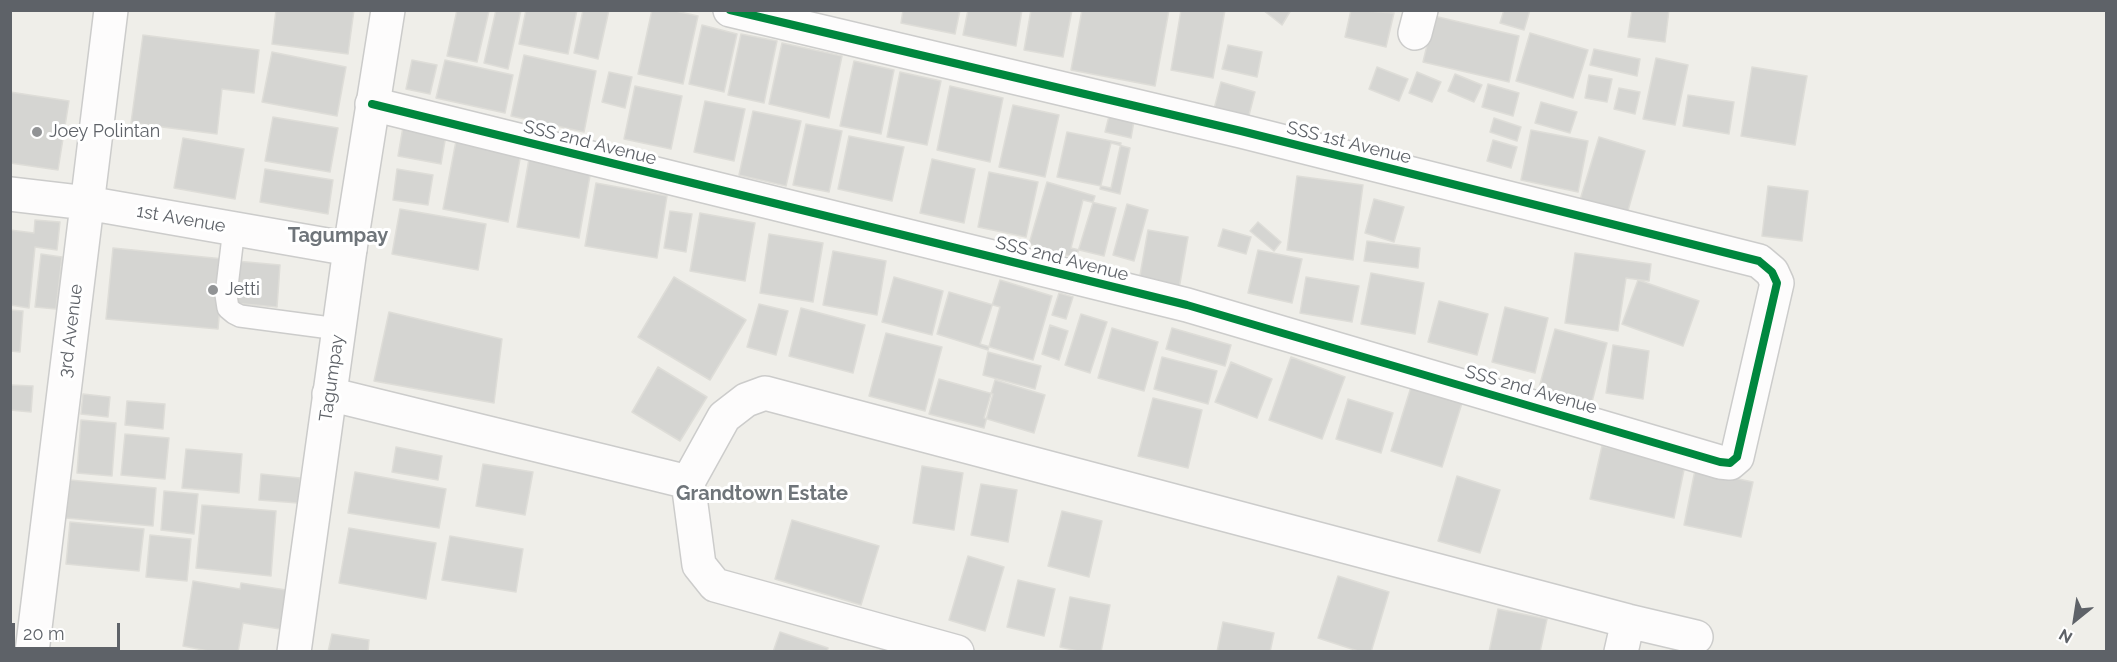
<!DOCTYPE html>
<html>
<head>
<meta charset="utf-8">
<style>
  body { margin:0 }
  #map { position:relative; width:2117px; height:662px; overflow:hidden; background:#efeee9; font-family:Raleway,sans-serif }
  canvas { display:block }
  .frame { position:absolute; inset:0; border:12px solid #5e6268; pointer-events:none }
  .north { position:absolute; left:2045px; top:590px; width:60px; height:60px; -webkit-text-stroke:4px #fff; paint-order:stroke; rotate:210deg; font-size:16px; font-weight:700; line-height:24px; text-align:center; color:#5e6268 }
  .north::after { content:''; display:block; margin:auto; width:21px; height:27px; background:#5e6268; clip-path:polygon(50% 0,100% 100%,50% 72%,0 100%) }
  .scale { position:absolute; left:12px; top:623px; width:108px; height:27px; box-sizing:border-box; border:3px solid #5e6268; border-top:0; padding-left:8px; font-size:18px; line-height:21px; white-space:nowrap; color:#5e6268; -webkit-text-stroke:4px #fff; paint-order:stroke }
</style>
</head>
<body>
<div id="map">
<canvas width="2117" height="662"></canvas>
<div class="frame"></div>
<div class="north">N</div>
<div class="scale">20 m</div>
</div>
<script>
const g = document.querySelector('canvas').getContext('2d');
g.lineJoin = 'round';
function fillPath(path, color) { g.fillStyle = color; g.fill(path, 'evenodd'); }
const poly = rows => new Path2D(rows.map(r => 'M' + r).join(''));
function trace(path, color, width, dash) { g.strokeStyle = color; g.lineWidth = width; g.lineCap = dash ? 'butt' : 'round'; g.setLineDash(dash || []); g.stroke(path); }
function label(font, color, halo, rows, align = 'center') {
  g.font = font + ' Raleway,sans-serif'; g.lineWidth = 6; g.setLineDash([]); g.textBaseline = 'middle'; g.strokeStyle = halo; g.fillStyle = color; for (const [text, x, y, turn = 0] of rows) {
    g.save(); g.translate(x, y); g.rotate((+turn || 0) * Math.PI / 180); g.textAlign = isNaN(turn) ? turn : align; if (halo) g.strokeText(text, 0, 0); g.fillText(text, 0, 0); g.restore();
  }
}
const building = poly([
  [276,10,354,10,348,54,272,44,276,10],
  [457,10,489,11,477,62,447,56,457,10],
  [496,10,521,10,508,69,484,63,496,10],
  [526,10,577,10,568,54,519,44,526,10],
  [583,10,609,10,598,59,574,53,583,10],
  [652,10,671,10,698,16,683,84,638,74,652,10],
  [903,10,960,10,955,34,901,23,903,10],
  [968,10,1022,10,1016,46,963,35,968,10],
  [1031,10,1072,10,1063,57,1024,50,1031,10],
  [1082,10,1169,10,1155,86,1071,70,1082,10],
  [1181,10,1225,10,1213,78,1171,70,1181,10],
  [1263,10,1291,10,1282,25,1263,10],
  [1351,10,1394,13,1386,47,1345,37,1351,10],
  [1504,10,1530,10,1524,30,1500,23,1504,10],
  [1632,10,1669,10,1665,42,1628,37,1632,10],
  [1434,16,1519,36,1509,82,1423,62,1434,16],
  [702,25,737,34,724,92,689,84,702,25],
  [1530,33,1588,50,1573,98,1516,81,1530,33],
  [741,34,777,41,764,103,728,95,741,34],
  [143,35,259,50,254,93,222,89,217,134,131,123,143,35],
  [782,43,842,56,829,118,769,104,782,43],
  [1228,45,1262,52,1257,77,1222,69,1228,45],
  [1594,49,1640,59,1637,76,1590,65,1594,49],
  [272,52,346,67,337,116,262,102,272,52],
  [524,55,596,71,584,132,511,116,524,55],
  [1656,58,1688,65,1675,125,1643,119,1656,58],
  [412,60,437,65,430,94,406,89,412,60],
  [445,60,513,75,505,113,436,98,445,60],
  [854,61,894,70,881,134,840,126,854,61],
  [1377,67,1408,79,1399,101,1369,89,1377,67],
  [1752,67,1807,76,1795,145,1741,136,1752,67],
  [609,72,632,77,625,108,602,102,609,72],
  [900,72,941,81,927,145,887,137,900,72],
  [1417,72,1441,82,1432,102,1409,93,1417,72],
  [1455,74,1482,85,1474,102,1448,91,1455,74],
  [1589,75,1612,79,1607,102,1585,98,1589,75],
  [1221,82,1255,92,1248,119,1214,109,1221,82],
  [1488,84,1519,93,1513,116,1482,107,1488,84],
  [635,86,682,96,671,149,624,139,635,86],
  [950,86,1003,98,990,162,937,150,950,86],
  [1619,88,1640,92,1635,114,1614,109,1619,88],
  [10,92,69,101,58,170,10,163,10,92],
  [1688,95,1734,102,1729,134,1683,126,1688,95],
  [705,101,745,109,734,161,694,152,705,101],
  [1541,102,1577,112,1570,133,1535,123,1541,102],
  [1013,105,1059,115,1045,177,999,167,1013,105],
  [753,111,801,121,786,186,739,175,753,111],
  [1109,116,1134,121,1131,138,1105,132,1109,116],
  [273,117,338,128,330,172,265,161,273,117],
  [1494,118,1521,127,1517,141,1490,132,1494,118],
  [806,124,842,131,829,192,793,185,806,124],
  [403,127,446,135,441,164,398,156,403,127],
  [1531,130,1588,141,1578,192,1521,180,1531,130],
  [1067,132,1121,143,1111,188,1057,177,1067,132],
  [849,136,904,147,892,201,838,189,849,136],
  [1599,137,1645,151,1627,214,1580,200,1599,137],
  [183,138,244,149,235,199,174,188,183,138],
  [1493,140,1517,147,1511,168,1487,161,1493,140],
  [456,141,521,154,508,222,443,209,456,141],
  [1111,143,1130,148,1120,194,1100,189,1111,143],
  [529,159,591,170,579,238,517,227,529,159],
  [932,159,975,169,964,223,920,213,932,159],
  [265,169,333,180,328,214,260,202,265,169],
  [397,169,433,175,428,205,393,200,397,169],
  [989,172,1038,182,1026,237,978,227,989,172],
  [1297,176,1363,185,1353,260,1287,250,1297,176],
  [1047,182,1095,196,1076,258,1029,244,1047,182],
  [596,183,667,196,657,258,585,246,596,183],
  [1768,186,1808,191,1802,241,1762,236,1768,186],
  [1374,199,1404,207,1394,242,1365,233,1374,199],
  [1083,200,1116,208,1104,256,1071,248,1083,200],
  [1127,204,1148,210,1134,261,1113,255,1127,204],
  [400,209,486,224,478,270,392,254,400,209],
  [670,211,692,214,686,252,664,248,670,211],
  [700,213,755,223,745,281,690,271,700,213],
  [35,220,60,222,57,250,35,247,29,308,10,305,10,230,34,233,35,220],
  [1258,222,1281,242,1274,251,1250,231,1258,222],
  [1223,229,1251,237,1246,254,1218,246,1223,229],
  [1148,230,1188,237,1179,289,1139,281,1148,230],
  [769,234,823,243,813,302,760,293,769,234],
  [1367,241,1420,248,1418,268,1364,261,1367,241],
  [113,248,224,259,218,329,106,319,113,248],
  [1258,250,1302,259,1292,303,1248,293,1258,250],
  [833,251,886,261,877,315,823,305,833,251],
  [1575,253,1651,264,1649,281,1626,278,1618,331,1565,323,1575,253],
  [41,254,62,257,56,309,35,307,41,254],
  [236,261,280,265,277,307,232,303,236,261],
  [1371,273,1424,283,1415,334,1361,324,1371,273],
  [674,277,746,320,710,380,638,337,674,277],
  [894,277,943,291,932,335,882,322,894,277],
  [1306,277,1359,286,1352,322,1300,313,1306,277],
  [1000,280,1052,296,1033,360,980,344,1000,280],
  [1638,280,1699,301,1683,346,1622,324,1638,280],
  [949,292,1000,307,988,350,937,334,949,292],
  [1059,293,1073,297,1066,319,1052,315,1059,293],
  [1439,301,1488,314,1477,355,1428,342,1439,301],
  [759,304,788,311,776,355,747,347,759,304],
  [1505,307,1548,318,1535,373,1492,362,1505,307],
  [801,308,865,325,853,373,789,356,801,308],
  [10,310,23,311,20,352,10,351,10,310],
  [389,312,502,339,494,403,374,381,389,312],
  [1081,314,1107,322,1090,373,1065,365,1081,314],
  [1050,325,1068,331,1059,360,1042,354,1050,325],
  [1112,328,1158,342,1144,391,1098,378,1112,328],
  [1172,328,1231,345,1225,366,1166,349,1172,328],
  [1555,329,1607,343,1592,402,1539,388,1555,329],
  [886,333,942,347,925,411,869,396,886,333],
  [1613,345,1649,351,1643,399,1606,393,1613,345],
  [988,352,1041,366,1035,389,983,375,988,352],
  [1162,357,1217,371,1208,404,1154,389,1162,357],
  [1291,357,1345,377,1322,439,1269,420,1291,357],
  [1231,362,1272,379,1257,418,1215,402,1231,362],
  [658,367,707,397,680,441,632,412,658,367],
  [939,379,993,394,984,428,929,414,939,379],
  [995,380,1045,395,1034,433,984,418,995,380],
  [10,385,33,386,31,412,10,410,10,385],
  [1411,387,1462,403,1442,467,1391,451,1411,387],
  [83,394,110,397,108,417,81,414,83,394],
  [1153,398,1202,410,1188,468,1138,456,1153,398],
  [1348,399,1393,413,1381,453,1336,439,1348,399],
  [127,401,165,404,163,429,125,425,127,401],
  [81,420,116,423,112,476,77,473,81,420],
  [125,434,169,438,165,479,121,475,125,434],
  [1602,446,1685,465,1674,518,1590,499,1602,446],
  [396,447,442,456,438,480,392,472,396,447],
  [186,449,242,454,239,493,182,488,186,449],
  [483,464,533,472,525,515,476,506,483,464],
  [922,466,963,473,954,530,913,523,922,466],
  [1695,470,1753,482,1741,537,1684,525,1695,470],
  [355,472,446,489,439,528,348,513,355,472],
  [261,474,300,478,298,503,259,500,261,474],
  [1457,476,1500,490,1480,553,1438,541,1457,476],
  [70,480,156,488,153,526,66,518,70,480],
  [981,484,1017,490,1008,542,971,535,981,484],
  [164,491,198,494,194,534,161,530,164,491],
  [202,505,276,511,271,576,196,568,202,505],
  [1062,511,1102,521,1089,577,1048,566,1062,511],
  [792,520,879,546,861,605,775,579,792,520],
  [70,522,144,529,139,571,66,564,70,522],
  [349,528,436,543,426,599,339,583,349,528],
  [150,535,191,539,187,581,146,577,150,535],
  [450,536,523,549,516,592,442,580,450,536],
  [968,556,1004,567,985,631,949,620,968,556],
  [1338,576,1389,592,1371,652,1361,652,1318,638,1338,576],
  [1018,580,1055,589,1044,636,1007,627,1018,580],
  [193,581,240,589,241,583,286,590,280,629,243,623,238,652,213,652,183,646,193,581],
  [1070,597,1110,605,1101,652,1082,652,1060,647,1070,597],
  [1498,609,1547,619,1540,652,1489,652,1498,609],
  [1223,622,1274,633,1270,652,1217,652,1223,622],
  [780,632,828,648,827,652,773,652,780,632],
  [332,634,369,640,368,652,328,652,332,634]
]);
const service = poly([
  [234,228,226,295,228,308,234,313,240,316,338,329]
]);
const minor = poly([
  [1415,33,1421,10],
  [372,104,1187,305,1720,462,1730,463,1737,457,1777,283,1772,272,1759,261,1241,131,730,10],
  [10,194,87,203,350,249],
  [329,394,688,482],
  [32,652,111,10],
  [957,652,715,585,699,565,688,482,724,417,746,400,765,393,1628,621,1696,637],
  [1621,652,1628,621]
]);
const secondary = poly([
  [294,652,350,249,388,10]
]);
const cycleway = poly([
  [372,104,1187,305,1720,462,1730,463,1737,457,1777,283,1772,272,1759,261,1241,131,730,10]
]);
const markers = [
  [37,132,6,"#919395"],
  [213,290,6,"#919395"]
];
const poiNames = [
  ["Joey Polintan",49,132],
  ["Jetti",225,290]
];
const streetNames = [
  ["SSS 2nd Avenue",590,143,14],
  ["SSS 1st Avenue",1349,143,14],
  ["1st Avenue",181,219,10],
  ["SSS 2nd Avenue",1062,259,14],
  ["3rd Avenue",71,331,-83],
  ["Tagumpay",332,378,-82],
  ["SSS 2nd Avenue",1531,390,16]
];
const neighbourhoodNames = [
  ["Tagumpay",338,236],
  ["Grandtown Estate",762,494]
];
fillPath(building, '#d5d5d2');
trace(building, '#deddd8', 1.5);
trace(service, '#cccccb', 24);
trace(minor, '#cccccb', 36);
trace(secondary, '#cbcbca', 36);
trace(service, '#fdfcfc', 21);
trace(minor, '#fdfcfc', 33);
trace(secondary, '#fdfcfc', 33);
trace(cycleway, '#00873e', 8);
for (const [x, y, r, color] of markers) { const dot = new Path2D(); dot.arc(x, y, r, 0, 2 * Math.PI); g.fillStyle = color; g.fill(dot); trace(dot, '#fff', 2); }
label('18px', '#5e6268', '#fff', poiNames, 'left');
label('18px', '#5e6268', '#fff', streetNames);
label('bold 20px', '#6f757a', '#fff', neighbourhoodNames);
</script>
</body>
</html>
